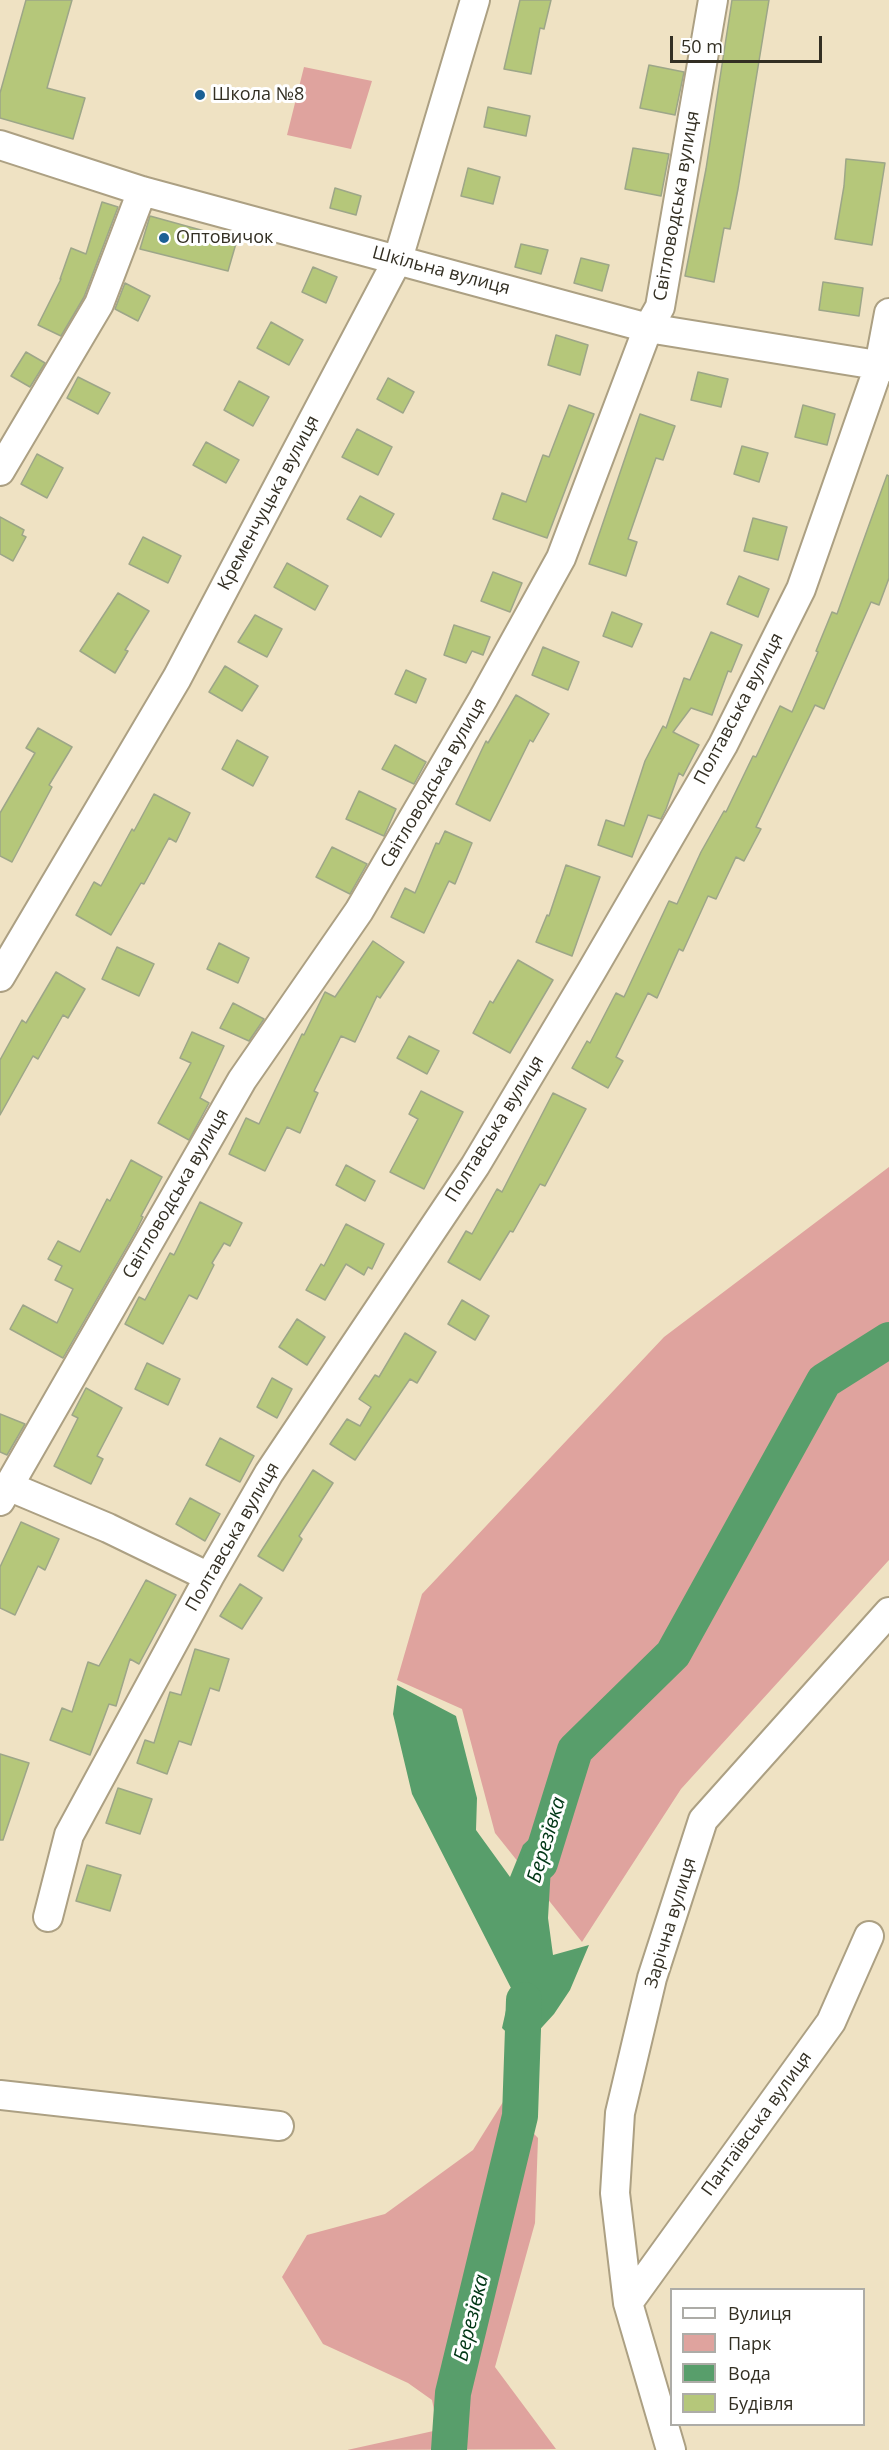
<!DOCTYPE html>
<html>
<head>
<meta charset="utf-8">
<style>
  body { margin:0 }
  #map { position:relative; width:889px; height:2450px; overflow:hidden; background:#efe2c3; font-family:"Open Sans",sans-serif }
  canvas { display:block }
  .legend { position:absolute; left:670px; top:2288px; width:195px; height:138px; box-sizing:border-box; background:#fff; border:2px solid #adaca7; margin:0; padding:8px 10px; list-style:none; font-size:18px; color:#332f23 }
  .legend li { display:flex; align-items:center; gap:12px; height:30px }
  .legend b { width:30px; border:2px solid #adaca7 }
  .scale { position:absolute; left:670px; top:36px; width:152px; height:27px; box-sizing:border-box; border:3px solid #332f23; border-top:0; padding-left:8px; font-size:18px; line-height:21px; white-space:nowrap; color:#332f23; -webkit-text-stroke:4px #fff; paint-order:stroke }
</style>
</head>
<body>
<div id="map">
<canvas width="889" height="2450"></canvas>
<ul class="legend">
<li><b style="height:8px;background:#fff"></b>Вулиця</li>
<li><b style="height:16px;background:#dfa39e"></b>Парк</li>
<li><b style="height:16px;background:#589e6b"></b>Вода</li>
<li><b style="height:16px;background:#b5c77a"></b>Будівля</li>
</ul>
<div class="scale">50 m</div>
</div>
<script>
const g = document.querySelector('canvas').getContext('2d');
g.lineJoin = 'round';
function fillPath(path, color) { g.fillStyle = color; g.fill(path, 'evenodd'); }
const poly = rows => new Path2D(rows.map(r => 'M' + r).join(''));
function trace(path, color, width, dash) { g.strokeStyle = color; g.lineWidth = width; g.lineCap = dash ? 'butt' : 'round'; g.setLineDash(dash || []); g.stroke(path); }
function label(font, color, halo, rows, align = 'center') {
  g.font = font + ' "Open Sans",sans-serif'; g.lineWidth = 6; g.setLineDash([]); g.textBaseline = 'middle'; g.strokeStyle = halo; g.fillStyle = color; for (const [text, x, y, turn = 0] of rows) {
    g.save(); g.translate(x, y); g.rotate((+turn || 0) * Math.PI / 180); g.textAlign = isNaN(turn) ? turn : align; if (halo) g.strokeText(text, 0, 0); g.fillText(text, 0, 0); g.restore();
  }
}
const green = poly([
  [304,67,372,81,351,149,287,135],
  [889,1167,889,1560,681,1789,582,1942,495,1833,462,1709,397,1680,422,1594,664,1337],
  [503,2102,538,2138,535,2223,495,2367,556,2449,347,2450,438,2430,432,2400,408,2383,323,2344,282,2277,307,2235,385,2214,473,2150]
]);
const water = poly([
  [397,1685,456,1716,477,1798,476,1830,510,1877,523,1845,554,1816,548,1918,553,1955,589,1945,570,1990,554,2014,523,2048,502,2028,511,1988,412,1794,393,1714]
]);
const river = poly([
  [540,1863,575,1750,673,1654,824,1381,889,1340],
  [449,2450,453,2393,520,2116,524,2000]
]);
const building = poly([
  [26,0,72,0,47,88,85,98,73,139,0,118,0,93,26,0],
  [520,0,551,0,544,29,540,28,531,74,504,69,520,0],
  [732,0,769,0,738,189,730,229,724,228,714,282,685,276,706,169,732,0],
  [649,65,684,72,675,115,640,108,649,65],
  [488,107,530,116,526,136,484,127,488,107],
  [633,148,669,154,661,196,625,189,633,148],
  [846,159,885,163,872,245,835,239,844,186,846,159],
  [468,168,500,177,493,204,461,196,468,168],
  [335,188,361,196,356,215,330,208,335,188],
  [102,202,118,207,84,297,61,336,38,325,61,279,60,279,71,248,86,254,102,202],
  [150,216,237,240,228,271,140,249,150,216],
  [521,244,548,250,541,274,515,267,521,244],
  [581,258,609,265,602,291,574,283,581,258],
  [313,267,337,277,326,303,302,292,313,267],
  [823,282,863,288,859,316,819,310,823,282],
  [125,283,150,296,138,321,115,309,125,283],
  [271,322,303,340,289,365,257,348,271,322],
  [556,335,588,345,580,375,548,365,556,335],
  [26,352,45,363,30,387,11,376,26,352],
  [698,372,728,379,721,407,691,400,698,372],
  [78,377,110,393,98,414,67,398,78,377],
  [388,378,414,392,403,413,377,399,388,378],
  [239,381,269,397,253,426,224,410,239,381],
  [569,405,594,414,547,538,493,519,502,493,526,502,543,455,549,457,569,405],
  [803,405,835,414,827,445,795,437,803,405],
  [640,414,675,426,663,460,656,458,628,539,637,542,626,576,589,564,640,414],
  [357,429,392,447,378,475,342,457,357,429],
  [206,442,239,460,226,483,193,465,206,442],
  [742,446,768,453,759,482,734,474,742,446],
  [37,454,63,468,47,498,21,484,37,454],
  [887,475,889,476,889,578,879,605,871,602,824,709,815,705,756,827,761,829,744,861,736,857,716,899,708,896,683,951,679,949,657,998,648,993,616,1057,623,1061,608,1088,572,1068,587,1041,590,1043,616,993,624,997,669,901,677,904,701,852,724,811,726,812,753,756,756,757,780,706,792,712,818,652,816,651,832,612,837,614,887,475],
  [360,496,394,514,381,537,347,519,360,496],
  [0,517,24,530,22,535,26,537,13,561,0,554,0,517],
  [753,518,787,527,778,560,744,551,753,518],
  [143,537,181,556,168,583,129,564,143,537],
  [287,563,328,586,315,610,274,587,287,563],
  [493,572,522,583,510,612,481,601,493,572],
  [739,576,769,589,758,617,727,604,739,576],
  [118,593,149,611,125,650,128,651,115,673,80,651,118,593],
  [612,612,642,624,632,647,603,636,612,612],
  [255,615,282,629,267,657,238,642,255,615],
  [454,625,490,637,483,655,472,651,466,663,444,655,454,625],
  [711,632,742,645,731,672,728,671,712,715,691,708,673,732,699,745,683,776,679,773,666,809,661,819,648,815,632,857,598,845,606,820,624,826,645,761,663,726,666,728,684,678,690,680,711,632],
  [543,647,579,662,568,690,532,675,543,647],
  [225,666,258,686,242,711,209,692,225,666],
  [406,670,426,679,416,703,395,694,406,670],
  [516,695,549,714,533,742,530,740,490,821,456,804,486,741,488,743,516,695],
  [38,728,72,747,49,785,52,787,12,862,0,856,0,813,35,753,26,748,38,728],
  [237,740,268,757,253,786,222,769,237,740],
  [395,745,426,762,414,784,382,769,395,745],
  [359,791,396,809,384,836,346,819,359,791],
  [154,794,190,813,176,842,169,838,144,884,141,883,111,935,76,915,94,882,101,886,132,829,134,831,154,794],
  [445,831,472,843,455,884,449,881,424,933,391,917,405,888,415,893,436,843,439,844,445,831],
  [332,847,367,864,350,894,316,877,332,847],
  [566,865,600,877,572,956,536,942,547,915,549,916,566,865],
  [373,941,404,962,380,998,377,996,355,1042,341,1036,314,1091,318,1093,300,1133,287,1127,265,1171,229,1154,246,1118,259,1124,302,1034,304,1035,325,992,335,997,373,941],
  [219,943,249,958,238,983,207,969,219,943],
  [117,947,154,964,139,996,102,979,117,947],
  [518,960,553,980,510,1053,473,1033,490,1001,493,1003,518,960],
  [56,972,85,989,68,1018,63,1015,38,1059,33,1056,0,1115,0,1060,22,1020,26,1023,56,972],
  [233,1003,264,1019,249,1041,220,1028,233,1003],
  [192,1032,224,1046,200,1098,209,1103,189,1140,158,1123,191,1063,180,1058,192,1032],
  [409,1036,439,1051,427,1074,397,1058,409,1036],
  [421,1091,463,1112,424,1189,390,1172,418,1119,409,1114,421,1091],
  [553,1093,586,1109,545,1186,540,1184,513,1232,510,1231,480,1280,448,1262,466,1231,472,1234,497,1189,502,1192,553,1093],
  [131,1160,162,1177,141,1216,143,1217,136,1231,63,1358,10,1329,23,1305,57,1323,73,1289,55,1280,62,1266,48,1259,58,1241,80,1252,107,1199,110,1201,131,1160],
  [346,1165,375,1181,365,1201,336,1185,346,1165],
  [200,1202,242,1223,230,1246,224,1243,212,1263,214,1265,197,1299,189,1295,163,1344,125,1324,139,1297,145,1300,170,1253,174,1255,200,1202],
  [346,1224,384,1244,372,1269,368,1267,364,1275,346,1264,325,1300,306,1290,321,1264,324,1266,346,1224],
  [462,1300,489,1316,475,1340,448,1324,462,1300],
  [297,1319,325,1337,307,1365,279,1347,297,1319],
  [405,1333,436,1352,417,1383,410,1379,355,1460,330,1444,347,1419,360,1426,371,1407,359,1399,375,1375,379,1377,405,1333],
  [147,1363,180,1379,168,1405,135,1389,147,1363],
  [272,1378,292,1389,277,1418,257,1407,272,1378],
  [86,1388,122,1408,97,1456,103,1459,91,1484,54,1466,78,1418,72,1415,86,1388],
  [0,1414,25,1424,7,1455,0,1452,0,1414],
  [220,1438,254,1456,240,1482,206,1465,220,1438],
  [313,1470,333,1483,299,1536,302,1539,283,1571,258,1556,313,1470],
  [190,1498,220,1514,205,1541,176,1524,190,1498],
  [21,1522,59,1539,45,1570,38,1566,15,1615,0,1608,0,1567,21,1522],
  [146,1580,176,1595,139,1664,130,1659,116,1706,109,1704,90,1755,50,1740,62,1708,72,1712,88,1662,99,1666,146,1580],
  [240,1584,262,1598,242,1629,220,1616,240,1584],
  [195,1649,229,1659,219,1691,210,1688,191,1745,179,1741,167,1774,137,1763,145,1740,154,1743,170,1692,181,1695,195,1649],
  [0,1754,29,1763,3,1840,0,1840,0,1754],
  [118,1788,152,1799,140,1834,106,1823,118,1788],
  [87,1865,121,1875,110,1911,76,1901,87,1865]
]);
const minor = poly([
  [0,145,142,191,648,328,889,367],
  [0,471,99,304,142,191],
  [0,977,177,678,398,259,475,0],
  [8,1486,108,1528,209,1577],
  [0,1501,242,1080,359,911,483,699,561,558,648,328,660,307,713,0],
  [48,1917,69,1835,209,1577,269,1473,475,1166,591,972,723,745,801,589,879,366,889,313],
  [0,2095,279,2126],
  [628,2303,831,2022,869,1936],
  [671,2450,628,2303,615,2193,620,2113,652,1978,703,1820,889,1612]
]);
const markers = [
  [200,95,6,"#1b6094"],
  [164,238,6,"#1b6094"]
];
const poiNames = [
  ["Школа №8",212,95],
  ["Оптовичок",176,238]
];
const streetNames = [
  ["Світловодська вулиця",677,206,-80],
  ["Шкільна вулиця",441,271,15],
  ["Кременчуцька вулиця",269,503,-62],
  ["Полтавська вулиця",739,709,-62],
  ["Світловодська вулиця",434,783,-60],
  ["Полтавська вулиця",495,1129,-58],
  ["Світловодська вулиця",176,1194,-60],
  ["Полтавська вулиця",233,1537,-60],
  ["Зарічна вулиця",671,1923,-73],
  ["Пантаївська вулиця",757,2124,-54]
];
const waterNames = [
  ["Березівка",547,1840,-73],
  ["Березівка",472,2318,-76]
];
fillPath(green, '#dfa39e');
fillPath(water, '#589e6b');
trace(river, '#589e6b', 36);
fillPath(building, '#b5c77a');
trace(building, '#9da688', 1.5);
trace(minor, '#aca083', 32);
trace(minor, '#fff', 28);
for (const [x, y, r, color] of markers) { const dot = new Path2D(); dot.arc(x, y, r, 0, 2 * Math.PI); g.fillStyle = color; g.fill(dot); trace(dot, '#fff', 2); }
label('18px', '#332f23', '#fff', poiNames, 'left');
label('18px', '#332f23', '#fff', streetNames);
label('italic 20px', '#003615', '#fff', waterNames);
</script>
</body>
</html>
